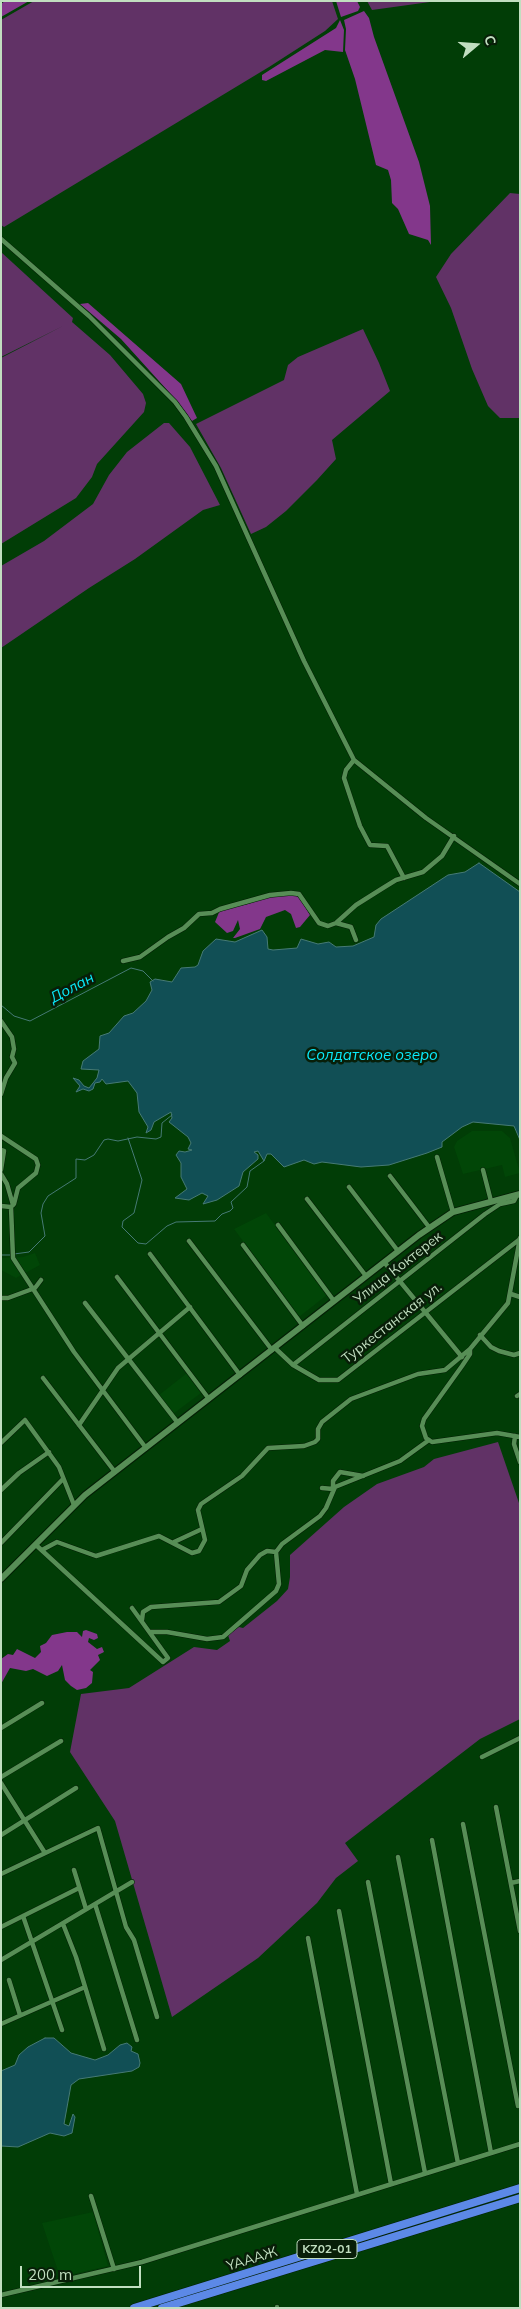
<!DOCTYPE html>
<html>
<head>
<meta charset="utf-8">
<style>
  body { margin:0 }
  #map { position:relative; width:521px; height:2309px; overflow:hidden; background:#013d06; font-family:Mulish,sans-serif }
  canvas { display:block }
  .frame { position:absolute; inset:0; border:2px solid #c1dec0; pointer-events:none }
  .north { position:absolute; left:451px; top:20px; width:50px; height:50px; -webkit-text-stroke:4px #081e08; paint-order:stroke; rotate:72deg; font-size:14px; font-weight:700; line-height:20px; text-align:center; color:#c1dec0 }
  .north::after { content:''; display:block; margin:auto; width:18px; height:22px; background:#c1dec0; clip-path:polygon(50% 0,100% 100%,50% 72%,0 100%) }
  .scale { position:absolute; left:20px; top:2266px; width:121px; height:22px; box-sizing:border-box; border:2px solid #c1dec0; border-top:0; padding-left:6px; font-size:15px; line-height:18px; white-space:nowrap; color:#c1dec0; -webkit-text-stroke:4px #081e08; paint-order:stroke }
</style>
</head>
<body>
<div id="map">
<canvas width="521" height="2309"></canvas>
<div class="frame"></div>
<div class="north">С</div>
<div class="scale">200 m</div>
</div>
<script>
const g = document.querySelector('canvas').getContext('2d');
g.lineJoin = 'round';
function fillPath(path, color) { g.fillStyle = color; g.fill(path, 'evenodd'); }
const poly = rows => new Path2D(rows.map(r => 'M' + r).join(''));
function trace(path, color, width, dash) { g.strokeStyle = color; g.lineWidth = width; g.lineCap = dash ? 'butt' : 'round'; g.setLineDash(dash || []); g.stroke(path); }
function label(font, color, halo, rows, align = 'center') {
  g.font = font + ' Mulish,sans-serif'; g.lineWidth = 5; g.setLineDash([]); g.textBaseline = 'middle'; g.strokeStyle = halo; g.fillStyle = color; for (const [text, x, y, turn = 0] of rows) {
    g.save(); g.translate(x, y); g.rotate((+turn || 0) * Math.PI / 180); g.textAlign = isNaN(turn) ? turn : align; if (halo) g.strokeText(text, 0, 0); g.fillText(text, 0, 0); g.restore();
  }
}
const built = poly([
  [472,1131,502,1131,510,1138,520,1173,505,1177,502,1165,463,1174,454,1147,457,1141],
  [266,1213,327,1295,299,1317,234,1229],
  [35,1253,40,1265,16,1278,1,1270,2,1258,23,1257],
  [187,1373,201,1393,173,1414,159,1395],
  [93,2212,108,2266,60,2277,42,2223]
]);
const green = poly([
  [34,1,332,1,338,19,325,31,269,67,4,227,1,225,1,20],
  [367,1,437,1,372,10],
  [510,193,520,194,520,418,500,418,488,406,472,369,451,308,436,277,451,254],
  [1,252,73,318,72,322,110,355,143,394,146,403,144,412,97,464,92,477,76,498,1,544,1,358,63,326,1,357],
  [363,329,379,363,390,391,332,440,336,459,317,480,286,511,266,527,251,534,221,468,196,424,284,380,288,365,298,357],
  [164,423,169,423,190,447,220,505,203,510,135,559,89,588,1,648,1,566,44,541,93,504,109,475,127,452],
  [498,1442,520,1506,520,1719,480,1739,345,1843,358,1861,336,1878,317,1903,258,1958,172,2017,115,1821,70,1752,81,1694,129,1688,194,1647,217,1650,230,1641,228,1635,239,1627,243,1628,277,1601,288,1589,290,1577,290,1555,344,1507,377,1484,424,1467,434,1459]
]);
const forest = poly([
  [5,1,29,1,1,17,1,4],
  [336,1,357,1,360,7,358,11,341,17],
  [364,11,369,18,374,37,419,162,430,206,431,245,428,240,409,234,398,209,392,203,391,180,388,170,376,165,355,79,345,50,346,29,344,20],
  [340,20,344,30,343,52,325,50,266,81,262,80,262,75,336,28],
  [88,303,181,384,197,418,192,421,177,401,121,339,80,304],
  [291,894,299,897,310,915,300,927,296,928,291,914,285,910,266,917,260,929,235,938,233,938,240,929,238,920,233,931,227,933,215,922,220,910,248,904,270,896],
  [86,1630,97,1634,98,1638,94,1640,89,1638,88,1642,97,1649,102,1647,104,1652,98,1655,100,1660,90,1670,93,1672,92,1683,86,1688,77,1690,71,1686,65,1680,62,1665,58,1671,47,1676,33,1669,26,1671,10,1668,1,1684,1,1659,8,1654,13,1655,17,1649,35,1658,41,1652,40,1646,46,1643,52,1635,67,1632,77,1632,82,1637,83,1631]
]);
const water = poly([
  [479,863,520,892,520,1140,514,1126,473,1122,462,1127,442,1142,442,1147,427,1153,389,1165,361,1167,322,1162,314,1164,304,1160,284,1167,271,1154,267,1154,264,1161,258,1151,254,1152,258,1155,258,1159,243,1172,239,1186,217,1200,203,1204,208,1196,202,1193,189,1200,175,1198,187,1189,181,1177,181,1163,176,1155,179,1151,185,1152,192,1150,188,1149,191,1143,188,1137,169,1122,172,1118,171,1112,154,1122,151,1130,146,1133,148,1127,139,1112,137,1093,128,1081,106,1084,102,1079,100,1082,95,1083,93,1089,89,1091,83,1089,76,1092,80,1086,73,1078,79,1080,84,1086,89,1088,97,1078,99,1070,81,1069,83,1061,99,1049,100,1036,109,1033,124,1016,133,1013,146,1001,152,990,150,982,155,979,172,982,181,968,195,967,198,965,203,951,216,939,235,942,262,930,267,937,268,949,273,950,297,948,301,939,318,944,329,942,336,947,353,946,374,937,376,925,381,919,448,875,465,872,479,863],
  [45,2038,54,2038,71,2053,95,2060,108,2055,120,2045,127,2043,132,2047,131,2051,138,2054,140,2063,139,2067,132,2071,79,2079,71,2085,64,2124,69,2126,73,2114,75,2117,72,2133,64,2136,50,2133,18,2147,1,2146,1,2071,15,2065,19,2055,28,2047,45,2038]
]);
const stream = poly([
  [1,1005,14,1016,30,1021,131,968,143,971,153,981],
  [128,1138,142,1180,134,1213,123,1221,122,1227,138,1243,146,1244,167,1226,176,1222,215,1221,222,1214,230,1211,233,1208,231,1202,247,1187,250,1171,264,1161],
  [14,1254,29,1252,45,1236,41,1213,43,1204,48,1196,76,1178,76,1159,85,1160,94,1155,104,1140,108,1139,118,1141,137,1137,156,1139,161,1137,162,1123,172,1115],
  [1,1255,10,1255]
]);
const street = poly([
  [1,239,89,316,175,402,186,417,216,466,304,661,354,760,426,818,520,884],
  [354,760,346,770,344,778,360,826,370,845,387,846,404,878],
  [336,923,351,927,356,940],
  [123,961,140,957,168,937,184,928,199,914,212,913,220,909,270,895,291,893,299,894,319,923,328,926,336,923,356,905,383,888,396,880,423,872,442,856,454,836],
  [1,1021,12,1037,14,1049,12,1057,15,1063,6,1078,1,1094],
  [1,1136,36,1159,38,1165,36,1173,18,1188,14,1204,11,1207,13,1258,74,1352,146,1448],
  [1,1150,4,1151,1,1170],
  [437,1157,453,1212],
  [483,1170,491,1201],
  [1,1174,7,1184,13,1205],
  [390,1176,429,1227],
  [349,1187,398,1251],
  [307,1199,366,1276],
  [1,1206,11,1207],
  [278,1225,334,1301],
  [189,1241,272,1350],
  [243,1245,303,1326],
  [150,1254,240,1375],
  [384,1262,462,1357],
  [117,1277,209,1399],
  [511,1294,520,1297],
  [1,1298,8,1298,35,1288,41,1280],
  [85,1303,178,1423],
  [480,1335,491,1347,499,1351,514,1355,520,1353],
  [275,1348,293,1365,319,1380,338,1380,520,1239],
  [470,1349,470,1354,462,1366,424,1419,422,1426,426,1438,432,1442,497,1433,520,1437],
  [293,1365,485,1214,500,1204,514,1201,517,1195],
  [43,1378,115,1472],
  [517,1396,520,1394],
  [79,1425,118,1368,190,1307],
  [515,1436,514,1444,520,1462],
  [1,1443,25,1420,59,1467,74,1505],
  [322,1488,333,1489,333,1481,340,1472,363,1476],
  [1,1490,19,1473,49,1452],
  [174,1542,202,1529],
  [1,1543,63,1479],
  [36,1545,163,1662,168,1658,132,1608],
  [42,1550,57,1542,96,1556,159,1536,192,1553,199,1551,205,1540,198,1510,201,1504,242,1476,268,1448,304,1446,315,1442,318,1439,318,1429,322,1422,351,1399,418,1374,445,1370,470,1349,508,1303,520,1238],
  [142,1620,143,1612,151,1607,219,1602,241,1586,247,1570,260,1555,267,1551,276,1552],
  [150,1632,167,1632,207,1639,223,1637,276,1591,279,1584,276,1552,282,1544,320,1516,326,1508,335,1487,400,1461,429,1440],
  [1,1728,42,1703],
  [482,1757,520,1738],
  [1,1777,61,1741],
  [1,1783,45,1853],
  [496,1807,520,1931],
  [463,1824,518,2106],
  [1,1835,76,1788],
  [432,1840,491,2153],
  [398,1857,458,2163],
  [74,1870,86,1909],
  [1,1874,98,1828,126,1927,134,1940,157,2017],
  [368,1882,425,2173],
  [511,1883,520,1881],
  [95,1904,137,2040],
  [339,1911,391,2184],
  [23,1916,62,2030],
  [63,1924,76,1957,104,2049],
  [1,1927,79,1888],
  [308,1938,357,2194],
  [1,1960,132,1882],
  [9,1980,20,2015],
  [1,2024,85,1987],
  [91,2196,114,2269],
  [1,2295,142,2262,520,2144],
  [277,2307,277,2308]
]);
const secondary = poly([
  [1,1579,85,1495,419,1235,453,1212,520,1194]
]);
const highway = poly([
  [134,2308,520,2188],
  [162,2308,520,2198]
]);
const shields = [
  [327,2249,60]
];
const shieldNames = [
  ["KZ02-01",327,2249]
];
const streetNames = [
  ["Улица Коктерек",398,1268,-38],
  ["Туркестанская ул.",392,1323,-38],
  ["ҮАААЖ",252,2259,-17]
];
const waterNames = [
  ["Долан",72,988,-28],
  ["Солдатское озеро",372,1055]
];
fillPath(built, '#014607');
fillPath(green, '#613266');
fillPath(forest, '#83378b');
fillPath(water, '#114f55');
trace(water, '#467a75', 1);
trace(stream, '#467a75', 1);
trace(street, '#041f05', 5.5);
trace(secondary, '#041f05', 8);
trace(highway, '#041f05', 9);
trace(street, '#578e56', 4.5);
trace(secondary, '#578e56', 6);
trace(highway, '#5c89e7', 8);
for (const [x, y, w] of shields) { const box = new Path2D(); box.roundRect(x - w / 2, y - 9.5, w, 19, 4); g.fillStyle = '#081e08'; g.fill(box); trace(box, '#c1dec0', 1); }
label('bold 12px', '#c1dec0', null, shieldNames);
label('14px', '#c1dec0', '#081e08', streetNames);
label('italic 15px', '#09eafa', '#081e08', waterNames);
</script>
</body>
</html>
